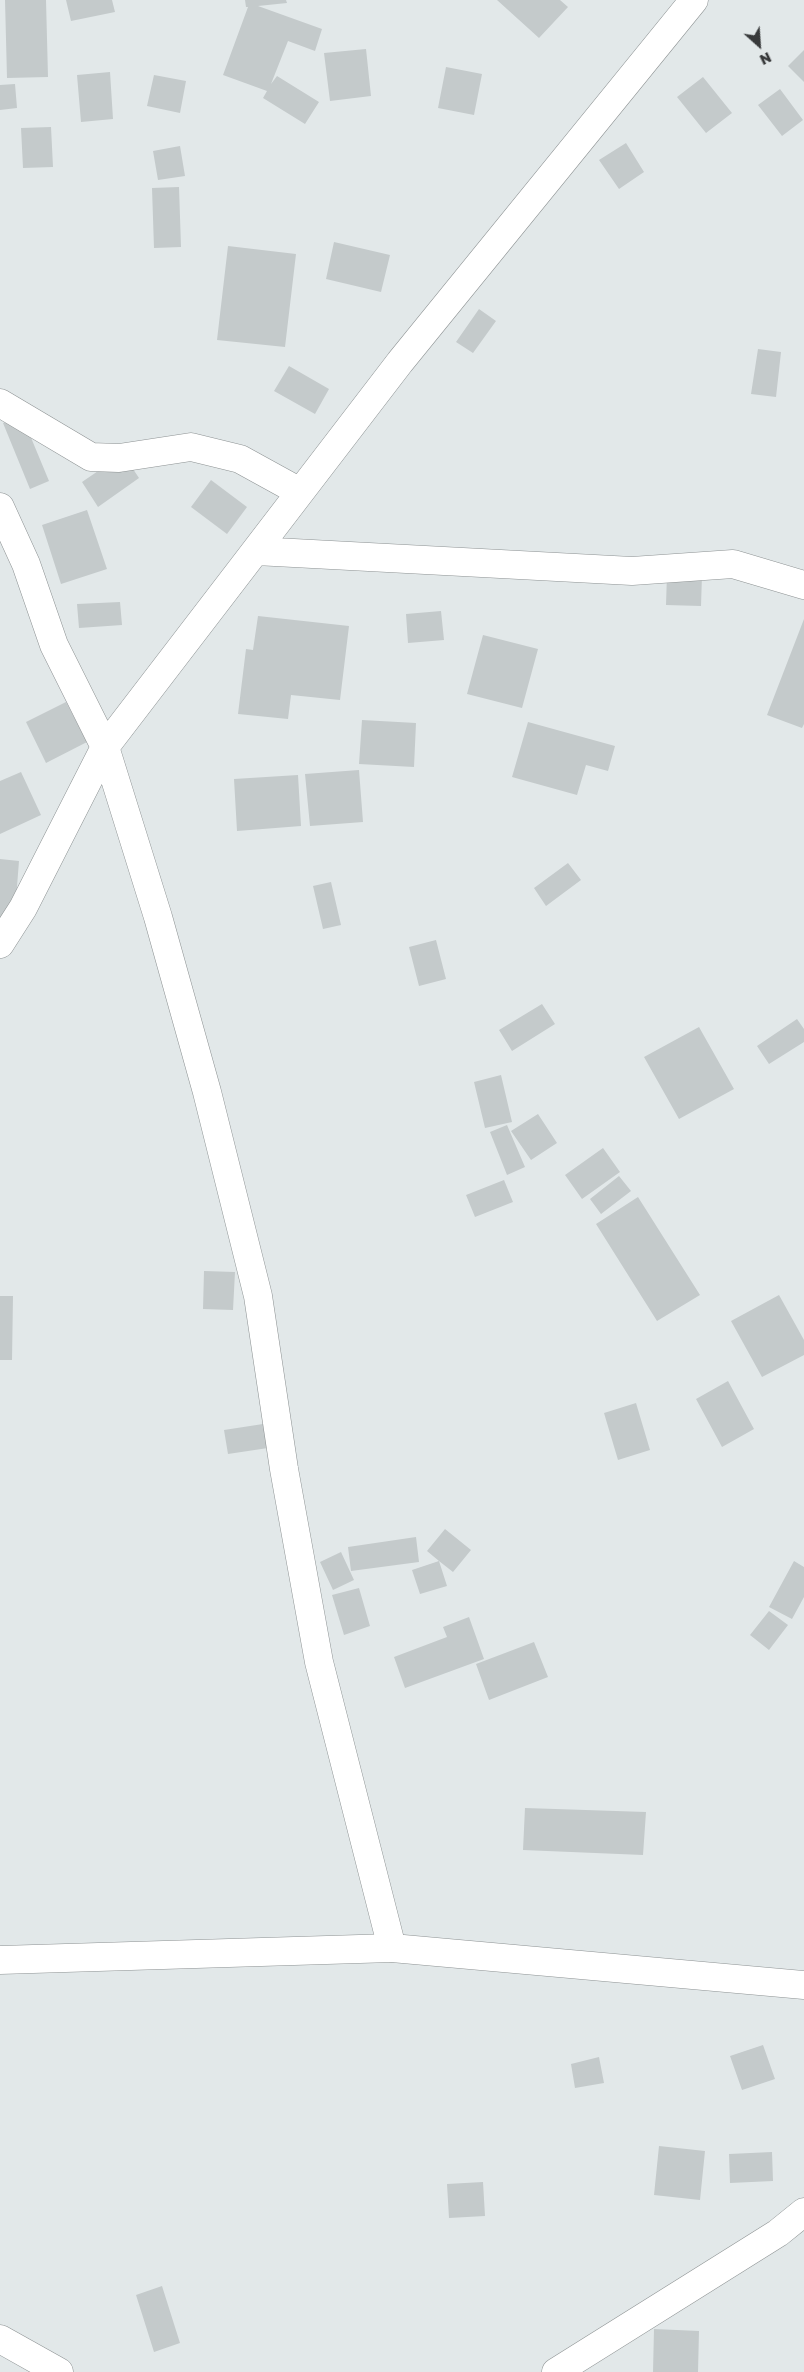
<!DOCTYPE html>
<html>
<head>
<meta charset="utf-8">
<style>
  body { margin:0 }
  #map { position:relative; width:804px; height:2372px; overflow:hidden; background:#e2e8e9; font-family:"Golos Text",sans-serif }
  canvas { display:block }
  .north { position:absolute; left:734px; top:20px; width:50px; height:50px; -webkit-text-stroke:4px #e2e8e9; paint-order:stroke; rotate:154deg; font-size:14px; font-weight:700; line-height:20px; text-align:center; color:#383a3b }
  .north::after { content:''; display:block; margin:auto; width:18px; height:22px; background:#383a3b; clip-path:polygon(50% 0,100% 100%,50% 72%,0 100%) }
</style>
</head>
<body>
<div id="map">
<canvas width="804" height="2372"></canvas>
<div class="north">N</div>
</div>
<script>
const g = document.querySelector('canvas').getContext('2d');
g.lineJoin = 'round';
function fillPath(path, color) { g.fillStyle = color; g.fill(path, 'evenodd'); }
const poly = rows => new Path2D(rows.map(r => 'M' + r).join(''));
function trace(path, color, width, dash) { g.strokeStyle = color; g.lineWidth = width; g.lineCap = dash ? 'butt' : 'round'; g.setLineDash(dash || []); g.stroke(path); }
const building = poly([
  [5,0,46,0,48,77,7,78],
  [66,0,112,0,115,12,71,21],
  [245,0,286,0,287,3,258,6,322,29,315,51,288,41,271,84,277,76,319,102,305,124,263,98,267,91,223,75,248,7,246,7],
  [497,0,560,0,568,7,539,38],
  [366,49,371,96,330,101,324,53],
  [804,50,804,82,788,66],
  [446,67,482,74,474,115,438,108],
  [110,72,113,119,81,122,77,75],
  [154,75,186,81,180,113,147,106],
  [703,77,732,113,706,133,677,97],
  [15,84,17,108,0,110,0,85],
  [780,89,803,120,782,136,758,105],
  [51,127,53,167,23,168,21,128],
  [626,143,644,172,619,189,599,160],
  [180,146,185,176,158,180,153,151],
  [179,187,181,247,154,248,152,188],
  [334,242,390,255,381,292,326,279],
  [228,246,296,254,285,347,217,340],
  [479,309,496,321,473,353,456,342],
  [758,349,781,352,776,397,751,394],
  [289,366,329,389,315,414,274,391],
  [22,416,49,481,30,489,3,423],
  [123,454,139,478,98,507,82,482],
  [211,480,247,507,227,534,191,507],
  [87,510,107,569,61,584,42,525],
  [667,574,702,575,701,606,666,605],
  [120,602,122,625,79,628,77,604],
  [441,611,444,640,408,643,406,614],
  [258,616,349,626,340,700,291,695,288,719,238,714,246,649,253,650],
  [804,619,804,724,802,728,767,715],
  [483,635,538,649,522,708,467,694],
  [66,702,87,742,46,763,26,722],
  [362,720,416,723,414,767,359,764],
  [528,722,615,746,608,771,586,765,577,795,512,777],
  [359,770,363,822,310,826,305,774],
  [21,772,41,815,0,834,0,781],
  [298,775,301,826,237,831,234,779],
  [0,859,19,861,12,950,0,950],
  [568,863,581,880,546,906,534,888],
  [331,882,341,925,323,929,313,886],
  [436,940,446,979,419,986,409,947],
  [542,1004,555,1024,512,1051,499,1030],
  [797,1019,804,1029,804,1042,769,1064,757,1046],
  [699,1027,734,1089,679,1119,644,1057],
  [501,1075,512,1122,485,1128,474,1082],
  [538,1114,557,1143,531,1160,511,1131],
  [507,1125,525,1167,507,1175,490,1132],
  [603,1148,620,1172,582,1199,565,1175],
  [619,1176,631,1191,601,1214,590,1199],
  [504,1180,513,1202,475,1217,466,1195],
  [638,1197,700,1295,657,1321,596,1224],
  [204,1271,235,1272,233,1310,203,1309],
  [779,1295,804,1340,804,1355,762,1377,731,1321],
  [0,1296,13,1296,12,1360,0,1360],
  [728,1381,754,1429,722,1447,696,1399],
  [636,1403,650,1450,618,1460,604,1413],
  [263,1424,268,1448,228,1454,224,1430],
  [445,1529,471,1550,453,1572,439,1561,447,1586,420,1594,412,1570,439,1561,427,1551],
  [416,1537,419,1562,351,1571,348,1547],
  [341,1552,354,1580,333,1590,320,1562],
  [794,1561,804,1567,804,1597,792,1619,769,1607],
  [359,1588,370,1626,344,1635,332,1595],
  [769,1611,788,1625,769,1650,750,1635],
  [469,1617,484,1659,405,1688,394,1657,447,1637,443,1627],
  [534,1642,548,1677,489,1700,476,1664],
  [525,1808,646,1812,643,1855,523,1850],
  [763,2045,775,2079,742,2090,730,2056],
  [599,2057,604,2083,575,2088,571,2064],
  [659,2146,705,2151,700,2200,654,2195],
  [772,2152,773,2181,730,2183,729,2154],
  [483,2182,485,2216,449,2218,447,2184],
  [162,2286,180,2343,154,2352,136,2295],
  [654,2329,699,2331,698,2372,653,2372]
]);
const minor = poly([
  [0,403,91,457,119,458,191,447,240,459,300,492],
  [0,507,26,564,54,645,105,747,158,917,207,1092,258,1296,284,1469,319,1662,392,1948],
  [256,551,632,571,733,564,804,585],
  [0,944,23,908,105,747,400,362,694,0],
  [0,2339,59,2372],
  [556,2372,778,2233,804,2212]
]);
const major = poly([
  [0,1960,392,1948,804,1985]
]);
fillPath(building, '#c4cacb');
trace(minor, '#8d9293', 29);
trace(major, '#8d9293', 29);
trace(minor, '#fff', 28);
trace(major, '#fff', 28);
</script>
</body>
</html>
